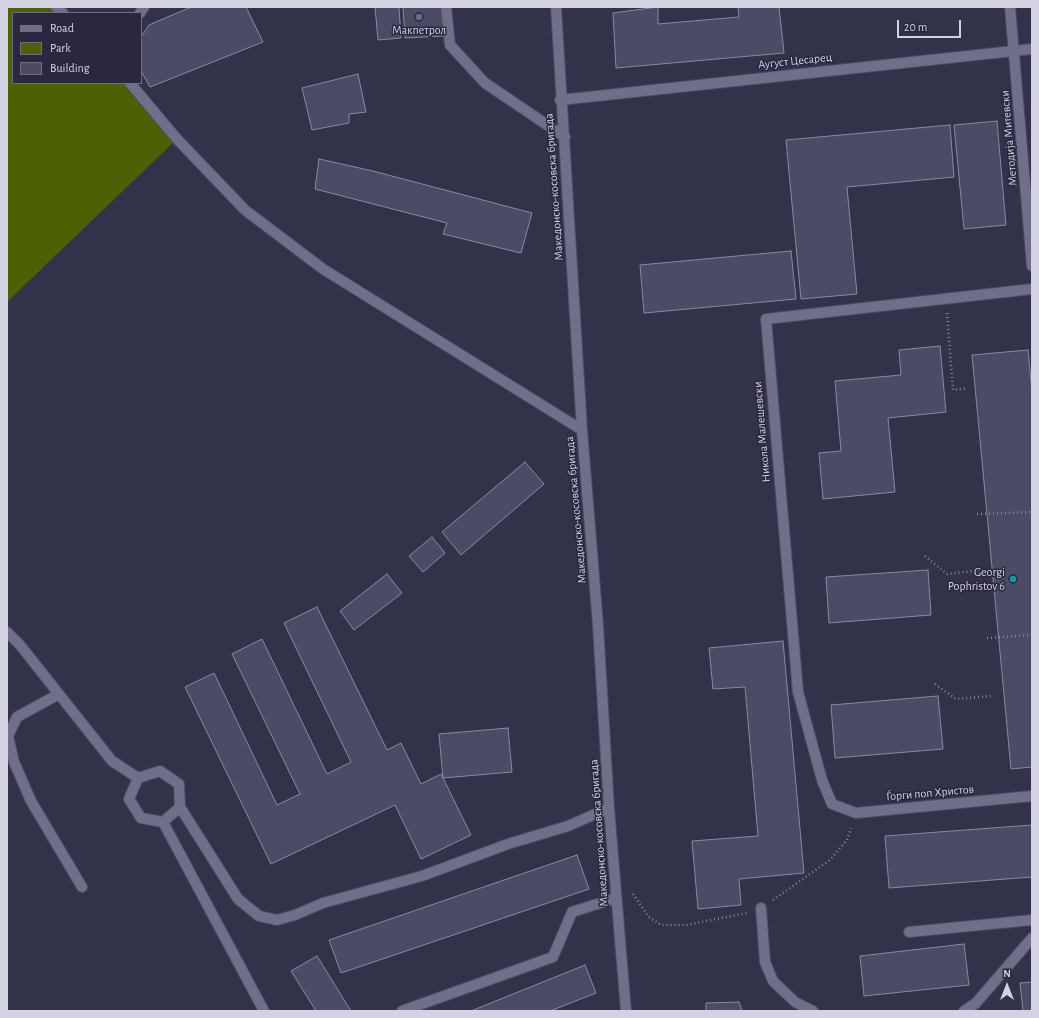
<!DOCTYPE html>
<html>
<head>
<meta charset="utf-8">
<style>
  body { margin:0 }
  #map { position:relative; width:1039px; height:1018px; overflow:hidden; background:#33324b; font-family:"Alegreya Sans",sans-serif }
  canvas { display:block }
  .frame { position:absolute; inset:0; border:8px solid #d2d2e2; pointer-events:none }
  .legend { position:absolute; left:12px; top:12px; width:130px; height:72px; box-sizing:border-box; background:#292840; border:1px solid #6d6c81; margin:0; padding:5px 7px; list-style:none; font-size:12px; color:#d2d2e2 }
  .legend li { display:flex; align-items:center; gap:8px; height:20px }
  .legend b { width:20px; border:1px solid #6d6c81 }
  .north { position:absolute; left:987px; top:966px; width:40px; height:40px; -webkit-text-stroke:3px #292840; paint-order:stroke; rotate:0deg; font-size:11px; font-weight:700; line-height:16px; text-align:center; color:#d2d2e2 }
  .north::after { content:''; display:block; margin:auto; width:14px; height:18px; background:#d2d2e2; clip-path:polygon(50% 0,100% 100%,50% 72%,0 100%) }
  .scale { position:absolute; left:897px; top:20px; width:64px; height:18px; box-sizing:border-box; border:2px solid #d2d2e2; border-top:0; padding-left:5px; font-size:12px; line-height:14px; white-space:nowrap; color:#d2d2e2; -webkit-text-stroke:3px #292840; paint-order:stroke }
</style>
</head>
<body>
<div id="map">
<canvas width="1039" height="1018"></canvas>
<div class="frame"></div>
<ul class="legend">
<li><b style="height:5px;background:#6f6f8b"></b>Road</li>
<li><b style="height:11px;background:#4b6104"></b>Park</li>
<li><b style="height:11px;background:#4b4b65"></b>Building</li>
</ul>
<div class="north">N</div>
<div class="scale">20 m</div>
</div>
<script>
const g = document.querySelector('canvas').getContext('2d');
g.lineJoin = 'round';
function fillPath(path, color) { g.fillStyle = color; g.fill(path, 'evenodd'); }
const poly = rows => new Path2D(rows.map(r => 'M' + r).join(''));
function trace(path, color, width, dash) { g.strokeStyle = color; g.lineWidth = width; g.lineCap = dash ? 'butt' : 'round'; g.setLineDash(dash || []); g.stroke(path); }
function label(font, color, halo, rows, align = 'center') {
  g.font = font + ' "Alegreya Sans",sans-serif'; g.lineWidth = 3; g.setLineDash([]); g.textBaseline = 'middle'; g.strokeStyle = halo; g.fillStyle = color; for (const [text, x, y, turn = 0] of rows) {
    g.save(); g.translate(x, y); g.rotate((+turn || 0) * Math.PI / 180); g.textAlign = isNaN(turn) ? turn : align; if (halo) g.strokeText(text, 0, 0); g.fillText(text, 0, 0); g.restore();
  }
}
const green = poly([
  [7,7,56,7,63,13,13,13,13,83,130,83,177,139,7,302]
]);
const building = poly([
  [191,7,246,7,263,42,150,87,141,71,141,37,149,25,191,7],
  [375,7,399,7,401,38,378,40,375,7],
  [403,7,442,7,444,36,405,38,403,7],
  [658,7,658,24,739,17,738,7,779,7,784,53,616,68,613,13,658,7],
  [358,74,366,112,349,114,349,123,312,130,302,88,358,74],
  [997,121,1006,225,964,229,954,125,997,121],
  [950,125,954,177,847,187,857,294,801,299,786,140,950,125],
  [319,159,373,171,532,213,521,253,443,234,447,223,315,189,319,159],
  [791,251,796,299,644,313,640,265,791,251],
  [940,346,946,412,888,418,895,492,823,499,819,453,841,451,835,381,901,375,899,350,940,346],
  [1028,350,1032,391,1032,767,1011,769,972,355,1028,350],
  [525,462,544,484,461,555,442,532,525,462],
  [432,537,445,553,423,572,409,556,432,537],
  [928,570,931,615,829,623,826,577,928,570],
  [387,574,402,593,354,630,340,611,387,574],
  [317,607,387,750,401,743,421,784,441,774,471,835,421,859,395,805,271,864,185,687,214,673,277,805,300,794,232,654,262,639,327,774,351,762,284,623,317,607],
  [783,641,804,873,739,879,741,905,698,909,692,841,758,836,745,687,713,689,709,648,783,641],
  [938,696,943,749,835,758,831,705,938,696],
  [508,728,512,772,443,778,439,734,508,728],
  [1032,825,1032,877,889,888,885,836,1032,825],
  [577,855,589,889,341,973,329,940,577,855],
  [964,944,969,985,864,996,860,956,964,944],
  [317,956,351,1011,316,1011,291,971,317,956],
  [585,965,596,993,550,1011,471,1011,585,965],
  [1032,982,1032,1011,1023,1011,1020,983,1032,982],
  [739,1002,742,1011,706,1011,706,1003,739,1002]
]);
const path = poly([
  [947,313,953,390,967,388],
  [977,514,1032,512],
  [925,556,947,574,982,570],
  [987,638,1032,635],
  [935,684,956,699,991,696],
  [633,894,649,917,661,925,686,925,747,913],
  [773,900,830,860,847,840,851,828]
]);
const minor = poly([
  [56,7,63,13],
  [446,7,450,45,485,83,565,137],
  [556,7,582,430,598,625,609,808,626,1011],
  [1010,7,1032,266],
  [140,13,144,7],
  [130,83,177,139,245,210,323,269,582,430],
  [560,100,1032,49],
  [1032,289,766,319,798,692,822,780,832,804,856,813,1032,796],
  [7,632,20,645,112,761,138,778],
  [59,694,17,717,8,736,14,762,31,801,82,887],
  [180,807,163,822,141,818,129,799,138,778,160,771,179,784,180,807,238,899,259,916,277,920,295,915,323,903,422,876,508,844,568,826,609,808],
  [163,822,264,1011],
  [761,908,765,962,773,981,795,1002,813,1011],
  [909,932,1032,920],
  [402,1011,553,957,572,912,616,898],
  [964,1011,976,1003,1032,938]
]);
const markers = [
  [419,17,4,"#5c6f8a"],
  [1013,579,4,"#0f9aa8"]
];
const poiNames = [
  ["Макпетрол",419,30],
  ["Georgi",1005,572,"right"],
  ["Pophristov 6",1005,586,"right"]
];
const streetNames = [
  ["Аугуст Цесарец",795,61,-6],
  ["Методија Митевски",1009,138,-95],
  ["Македонско-косовска бригада",554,187,-94],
  ["Никола Малешевски",762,432,-95],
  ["Македонско-косовска бригада",576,510,-95],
  ["Ѓорги поп Христов",930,793,-5],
  ["Македонско-косовска бригада",599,833,-94]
];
fillPath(green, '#4b6104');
fillPath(building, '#4b4b65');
trace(building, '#8989a6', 1);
trace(minor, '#4e4d62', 12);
trace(path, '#858599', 2.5, [1, 3]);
trace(minor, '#6f6f8b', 10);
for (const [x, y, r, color] of markers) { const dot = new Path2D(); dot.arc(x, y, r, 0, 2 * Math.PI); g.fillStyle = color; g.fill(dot); trace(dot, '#292840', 1.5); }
label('12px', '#d2d2e2', '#292840', poiNames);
label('12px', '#d2d2e2', '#292840', streetNames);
</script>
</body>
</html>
